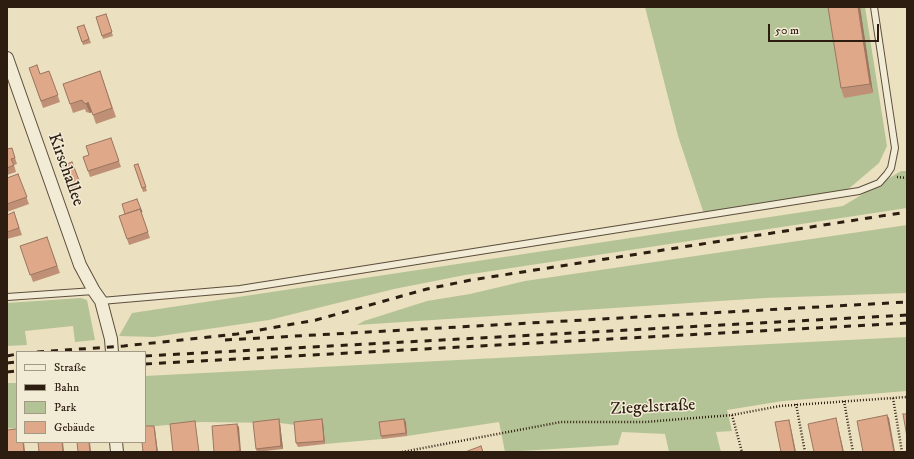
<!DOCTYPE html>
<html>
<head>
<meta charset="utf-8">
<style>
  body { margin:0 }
  #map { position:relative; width:914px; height:459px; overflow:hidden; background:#ebe0c0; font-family:"IM FELL DW Pica",serif }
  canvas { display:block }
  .frame { position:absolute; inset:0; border:8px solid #2d1d11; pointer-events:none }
  .legend { position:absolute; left:16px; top:351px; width:130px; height:92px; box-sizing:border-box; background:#f2ebd6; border:1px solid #a39987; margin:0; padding:5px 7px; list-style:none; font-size:12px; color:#2d1d11 }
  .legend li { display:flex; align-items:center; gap:8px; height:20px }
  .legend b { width:20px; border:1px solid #a39987 }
  .scale { position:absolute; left:768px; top:24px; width:111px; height:18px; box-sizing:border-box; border:2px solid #2d1d11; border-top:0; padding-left:5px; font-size:12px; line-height:14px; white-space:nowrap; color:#2d1d11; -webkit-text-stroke:3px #f2ebd6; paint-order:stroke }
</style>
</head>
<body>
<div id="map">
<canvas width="914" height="459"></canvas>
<div class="frame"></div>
<ul class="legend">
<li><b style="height:5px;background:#f2ebd6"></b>Straße</li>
<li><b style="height:5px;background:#2d1d11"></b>Bahn</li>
<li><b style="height:11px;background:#b4c395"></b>Park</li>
<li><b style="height:11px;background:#dea889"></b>Gebäude</li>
</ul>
<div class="scale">50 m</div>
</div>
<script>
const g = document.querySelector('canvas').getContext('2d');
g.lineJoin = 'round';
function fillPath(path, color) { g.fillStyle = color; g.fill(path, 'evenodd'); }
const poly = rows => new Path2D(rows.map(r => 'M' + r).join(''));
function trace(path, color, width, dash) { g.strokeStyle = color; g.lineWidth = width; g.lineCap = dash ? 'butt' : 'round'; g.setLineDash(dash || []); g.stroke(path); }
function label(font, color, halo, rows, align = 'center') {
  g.font = font + ' "IM FELL DW Pica",serif'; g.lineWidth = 3; g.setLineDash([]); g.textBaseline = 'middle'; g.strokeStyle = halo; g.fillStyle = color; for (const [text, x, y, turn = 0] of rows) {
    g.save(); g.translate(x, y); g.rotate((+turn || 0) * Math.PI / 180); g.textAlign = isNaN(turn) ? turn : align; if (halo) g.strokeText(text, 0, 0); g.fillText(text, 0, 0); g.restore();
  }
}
const green = poly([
  [645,7,865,7,887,146,879,163,839,197,705,217,678,136],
  [901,171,907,171,907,208,465,275,394,289,269,320,154,337,119,336,132,313,843,206],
  [907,225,907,293,765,298,357,325,364,321,427,301,470,294,525,281],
  [81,298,87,300,95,340,75,342,73,326,25,331,27,345,7,346,7,303],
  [907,337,907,391,783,401,727,410,732,431,716,432,721,452,669,452,665,434,622,432,618,445,505,452,499,422,407,436,406,422,382,439,325,444,322,423,296,425,280,423,201,422,145,427,145,376],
  [7,383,17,383,17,429,7,428]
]);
const path = poly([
  [897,177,907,178],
  [893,398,902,452],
  [844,401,853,452],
  [796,404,805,452],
  [732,415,742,452],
  [402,452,561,422,645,422,732,415,780,406,907,397]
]);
const lane = poly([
  [7,297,94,291],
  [101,301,240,289,859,191,879,183,887,174,891,168,895,148,874,7]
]);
const street = poly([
  [7,58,80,265,94,291,101,301,111,339,112,352],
  [116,442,117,452]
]);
const rail = poly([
  [225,340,907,302],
  [37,352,124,346,237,334,316,320,427,289,471,280,907,212],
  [7,356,17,354],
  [145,356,907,315],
  [7,363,17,362],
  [145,364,907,323],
  [7,372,17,371]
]);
const wall = poly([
  [860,7,873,93,844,98,841,88],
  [106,14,113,36,103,39,96,17],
  [84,25,91,43,83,45,77,27],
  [29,68,40,74,49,71,60,102,43,108],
  [100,71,116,117,96,124,92,112,90,113,86,112,85,109,73,113,63,84],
  [111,138,121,167,90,177,83,157,89,155],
  [7,148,7,149,12,148,17,164,14,165,16,172,7,175],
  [72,162,81,187,71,190,62,166],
  [138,164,147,191,143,192,134,165],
  [18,174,29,204,7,212,7,178],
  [137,199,150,238,129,245,119,216,125,214],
  [14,212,22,235,7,239,7,215],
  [47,237,60,273,33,282,20,246],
  [322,419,323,423,325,444,298,447,296,443],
  [404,419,406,422,407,436,382,439,381,436],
  [280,423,283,449,257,452,256,449]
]);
const shadedWall = poly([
  [858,7,860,7,873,93,870,84],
  [88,102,92,112,90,113,86,104],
  [887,415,889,418,895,452,894,452],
  [836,418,837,422,844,452,843,452],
  [279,419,280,423,283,449,281,446],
  [322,419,323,423,325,444,324,441],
  [404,419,406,422,407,436,406,433],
  [789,420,790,423,796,452,795,452],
  [237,424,239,427,241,452,240,451],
  [154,426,155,429,158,452,157,452],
  [23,442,24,442,25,452,24,452],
  [62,442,63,442,64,452,63,452],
  [89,442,90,442,91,452,90,452]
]);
const building = poly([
  [828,7,858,7,870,84,841,88,828,7],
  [106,14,112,32,102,36,96,17,106,14],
  [84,25,89,39,82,42,77,27,84,25],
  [37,65,40,74,49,71,58,95,41,101,29,68,37,65],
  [100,71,112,108,93,115,88,102,86,104,83,102,82,100,70,104,63,84,100,71],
  [111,138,119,161,88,171,83,157,89,155,86,146,111,138],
  [7,148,7,149,12,148,15,158,11,159,14,165,7,168,7,148],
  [72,162,80,183,70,187,62,166,72,162],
  [138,164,146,187,142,188,134,165,138,164],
  [18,174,27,197,7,204,7,178,18,174],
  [137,199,142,212,140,209,125,214,122,204,137,199],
  [140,209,148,232,127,239,119,216,140,209],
  [14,212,19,228,7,232,7,215,14,212],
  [47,237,57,266,30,275,20,246,47,237],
  [903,414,907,414,907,437,903,414],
  [887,415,894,452,863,452,857,421,887,415],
  [836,418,843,452,814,452,808,424,836,418],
  [279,419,281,446,256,449,253,422,279,419],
  [322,419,324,441,296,443,294,422,322,419],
  [404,419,406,433,381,436,379,422,404,419],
  [789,420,795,452,781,452,775,422,789,420],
  [195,421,199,452,173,452,170,424,195,421],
  [237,424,240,451,228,452,214,452,212,426,237,424],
  [145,426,154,426,157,452,143,452,142,442,145,442,145,426],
  [17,429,17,442,23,442,24,452,7,452,7,430,17,429],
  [38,442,62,442,63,452,39,452,38,442],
  [77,442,89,442,90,452,78,452,77,442],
  [481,446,483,452,465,452,481,446]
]);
const streetNames = [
  ["Kirschallee",65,170,70],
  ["Ziegelstraße",653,408,-3]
];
fillPath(green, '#b4c395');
trace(lane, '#5c4e3d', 8);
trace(street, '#5c4e3d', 14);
trace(path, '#2d1d11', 2.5, [1, 2]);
trace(lane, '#f2ebd6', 6);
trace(street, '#f2ebd6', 12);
trace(rail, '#2d1d11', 3, [7, 7]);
fillPath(wall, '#bf9076');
fillPath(shadedWall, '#9b7660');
fillPath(building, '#dea889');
trace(building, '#9b7660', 1);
label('17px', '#2d1d11', '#f2ebd6', streetNames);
</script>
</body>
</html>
